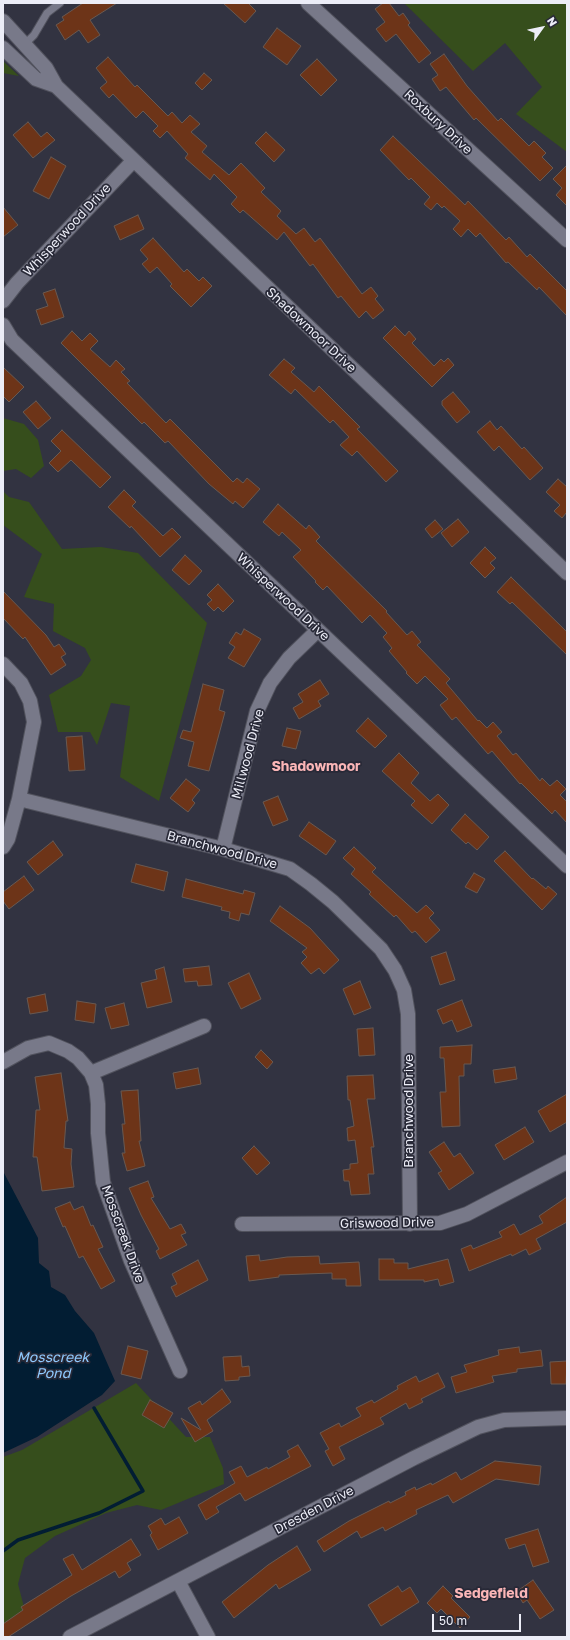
<!DOCTYPE html>
<html>
<head>
<meta charset="utf-8">
<style>
  body { margin:0 }
  #map { position:relative; width:570px; height:1640px; overflow:hidden; background:#323341; font-family:"Golos Text",sans-serif }
  canvas { display:block }
  .frame { position:absolute; inset:0; border:4px solid #ecedf7; pointer-events:none }
  .north { position:absolute; left:522px; top:8px; width:40px; height:40px; -webkit-text-stroke:3px #282937; paint-order:stroke; rotate:57deg; font-size:11px; font-weight:700; line-height:16px; text-align:center; color:#ecedf7 }
  .north::after { content:''; display:block; margin:auto; width:14px; height:18px; background:#ecedf7; clip-path:polygon(50% 0,100% 100%,50% 72%,0 100%) }
  .scale { position:absolute; left:432px; top:1614px; width:89px; height:18px; box-sizing:border-box; border:2px solid #ecedf7; border-top:0; padding-left:5px; font-size:12px; line-height:14px; white-space:nowrap; color:#ecedf7; -webkit-text-stroke:3px #282937; paint-order:stroke }
</style>
</head>
<body>
<div id="map">
<canvas width="570" height="1640"></canvas>
<div class="frame"></div>
<div class="north">N</div>
<div class="scale">50 m</div>
</div>
<script>
const g = document.querySelector('canvas').getContext('2d');
g.lineJoin = 'round';
function fillPath(path, color) { g.fillStyle = color; g.fill(path, 'evenodd'); }
const poly = rows => new Path2D(rows.map(r => 'M' + r).join(''));
function trace(path, color, width, dash) { g.strokeStyle = color; g.lineWidth = width; g.lineCap = dash ? 'butt' : 'round'; g.setLineDash(dash || []); g.stroke(path); }
function label(font, color, halo, rows, align = 'center') {
  g.font = font + ' "Golos Text",sans-serif'; g.lineWidth = 3.5; g.setLineDash([]); g.textBaseline = 'middle'; g.strokeStyle = halo; g.fillStyle = color; for (const [text, x, y, turn = 0] of rows) {
    g.save(); g.translate(x, y); g.rotate((+turn || 0) * Math.PI / 180); g.textAlign = isNaN(turn) ? turn : align; if (halo) g.strokeText(text, 0, 0); g.fillText(text, 0, 0); g.restore();
  }
}
const green = poly([
  [404,3,567,3,567,152,516,114,542,87,505,43,473,71],
  [3,61,19,76,3,73],
  [3,418,24,424,38,440,44,466,31,478,16,469,3,471],
  [3,491,9,497,29,502,62,549,101,547,138,553,207,623,159,801,120,777,130,706,111,703,97,745,90,732,58,732,49,695,81,676,91,660,85,648,53,631,54,604,24,597,42,554,3,525],
  [136,1383,186,1437,210,1437,223,1468,224,1484,161,1510,137,1505,106,1513,55,1536,25,1558,18,1584,24,1607,30,1622,11,1632,3,1623,3,1457,22,1450]
]);
const water = poly([
  [4,1173,38,1238,39,1263,49,1271,51,1287,65,1295,75,1311,94,1333,115,1381,102,1395,91,1402,37,1437,3,1453]
]);
const stream = poly([
  [3,1551,18,1540,99,1513,143,1491,94,1408]
]);
const building = poly([
  [83,3,117,3,90,20,100,35,88,43,79,30,65,40,56,25,64,20,62,17,83,3],
  [223,3,248,3,256,11,245,23,223,3],
  [383,3,389,3,399,16,403,13,410,23,408,25,431,53,419,63,396,34,386,42,376,29,385,22,375,9,383,3],
  [277,28,301,46,287,65,263,47,277,28],
  [444,54,467,86,498,121,501,118,529,146,534,141,546,153,542,157,553,168,540,181,476,118,474,120,446,87,440,91,432,79,438,75,430,64,444,54],
  [108,57,135,87,137,85,168,116,172,112,182,123,190,115,200,124,191,132,207,146,202,152,229,175,241,163,265,188,261,192,281,211,277,216,296,234,304,228,315,242,320,238,362,294,371,287,378,296,375,299,384,310,373,319,366,311,359,318,341,296,338,298,313,264,310,266,284,232,277,240,243,210,240,213,231,204,237,197,214,174,210,180,185,158,188,154,167,131,160,138,153,131,158,126,143,111,136,118,113,94,109,98,100,88,107,82,96,68,108,57],
  [317,59,337,80,321,96,300,75,317,59],
  [204,73,212,80,202,90,195,83,204,73],
  [28,122,41,137,47,132,55,140,33,158,13,135,28,122],
  [266,132,285,150,274,162,255,143,266,132],
  [393,136,465,205,468,201,506,240,509,237,527,257,530,254,567,291,567,316,539,287,537,290,508,262,506,263,480,233,476,237,468,229,461,237,453,229,460,221,444,206,442,208,437,203,431,210,424,204,430,197,411,178,409,180,380,150,393,136],
  [51,157,66,166,49,199,33,191,51,157],
  [567,165,567,206,556,195,562,188,553,179,567,165],
  [3,207,18,225,3,237,3,207],
  [138,215,144,229,120,240,114,226,138,215],
  [153,238,184,272,187,269,199,281,203,277,212,286,191,307,170,286,172,284,157,267,150,273,142,264,148,259,140,250,153,238],
  [55,289,64,317,41,325,36,310,48,306,43,293,55,289],
  [395,326,405,336,409,331,416,339,412,343,434,366,441,359,444,362,448,358,454,365,432,387,383,338,395,326],
  [72,331,82,341,90,333,98,341,90,349,110,367,116,360,125,369,121,372,130,381,127,383,166,423,170,419,233,482,237,478,243,483,247,478,260,489,243,508,235,501,233,504,209,484,168,441,165,443,144,422,142,424,61,343,72,331],
  [284,359,295,368,291,372,314,392,319,386,360,427,357,429,398,471,386,482,357,451,352,456,340,445,349,437,333,420,330,423,295,389,291,394,269,375,284,359],
  [3,367,24,387,9,402,3,396,3,367],
  [453,392,470,412,457,423,442,405,442,401,453,392],
  [36,401,51,418,38,429,23,412,36,401],
  [490,421,497,430,501,426,522,449,524,447,543,468,530,480,499,446,494,451,477,432,490,421],
  [62,430,111,477,100,488,71,460,58,472,49,463,61,451,51,441,62,430],
  [558,479,567,487,567,512,562,518,554,511,560,505,546,492,558,479],
  [124,490,136,502,132,506,163,536,172,528,181,537,160,557,131,526,130,528,108,507,124,490],
  [278,504,306,529,309,525,320,537,316,541,387,611,386,612,407,635,412,631,421,642,417,645,450,679,446,683,478,721,479,720,487,728,493,722,502,732,497,736,513,755,516,753,540,781,542,778,550,786,557,780,566,789,560,795,567,802,567,823,555,810,552,814,521,783,520,784,492,751,488,754,456,717,452,720,440,705,448,699,425,676,417,684,406,673,407,672,389,651,392,648,383,637,387,633,370,615,362,623,327,586,323,590,315,582,316,581,293,557,301,550,282,532,279,536,263,522,278,504],
  [458,519,469,532,452,547,441,533,458,519],
  [435,520,443,529,432,538,425,529,435,520],
  [485,547,496,558,490,563,495,568,485,578,470,563,485,547],
  [185,555,202,571,189,585,172,570,185,555],
  [511,577,567,632,567,655,512,602,510,604,497,592,511,577],
  [218,584,234,601,223,612,218,607,214,611,207,604,212,600,207,595,218,584],
  [3,591,46,635,54,647,59,644,66,654,61,657,66,665,51,675,25,637,23,639,3,618,3,591],
  [244,629,261,639,244,667,228,658,235,647,229,643,236,632,241,635,244,629],
  [320,680,329,694,318,701,321,706,299,719,293,708,303,702,298,694,320,680],
  [203,684,224,690,219,710,225,712,209,771,188,766,194,742,180,738,183,730,191,732,203,684],
  [368,718,387,736,375,748,356,731,368,718],
  [287,728,301,731,296,749,282,746,287,728],
  [82,736,85,770,69,771,66,737,82,736],
  [399,753,419,773,411,783,430,801,438,794,449,805,432,824,411,805,415,801,382,771,399,753],
  [186,779,200,790,192,800,195,803,188,812,170,798,186,779],
  [278,796,288,820,273,826,263,802,278,796],
  [465,814,489,837,477,850,468,842,466,844,451,830,465,814],
  [309,822,336,841,326,855,299,836,309,822],
  [53,841,63,855,38,875,27,862,53,841],
  [354,847,376,868,372,872,417,913,426,905,434,913,429,918,440,930,426,943,415,931,412,933,396,915,394,917,369,894,371,892,351,874,355,869,343,858,354,847],
  [505,851,532,879,533,878,546,889,548,886,557,894,542,910,494,861,505,851],
  [136,864,168,872,164,891,131,882,136,864],
  [474,873,485,879,477,893,465,887,474,873],
  [24,876,34,890,9,909,3,901,3,892,24,876],
  [186,879,243,894,244,890,255,893,249,915,241,913,239,921,229,918,230,912,221,910,222,907,182,897,186,879],
  [280,906,310,928,339,960,324,974,319,968,311,974,301,963,307,957,302,952,307,948,270,921,280,906],
  [446,952,455,980,440,985,431,957,446,952],
  [209,966,212,985,198,986,197,981,185,982,183,969,209,966],
  [164,967,172,1002,147,1008,141,983,157,979,155,970,164,967],
  [249,973,261,999,241,1009,228,983,249,973],
  [360,981,371,1008,354,1015,343,989,360,981],
  [45,994,48,1011,30,1014,27,998,45,994],
  [462,1000,472,1026,457,1032,452,1020,443,1024,437,1010,462,1000],
  [77,1001,96,1004,94,1023,75,1020,77,1001],
  [124,1003,129,1025,111,1029,105,1008,124,1003],
  [373,1028,375,1055,359,1056,357,1029,373,1028],
  [472,1045,471,1064,464,1064,464,1076,459,1076,460,1126,442,1127,440,1092,446,1092,444,1058,440,1058,440,1047,472,1045],
  [261,1050,273,1062,267,1069,255,1057,261,1050],
  [515,1067,517,1079,495,1083,493,1070,515,1067],
  [198,1068,201,1084,176,1089,173,1073,198,1068],
  [61,1073,68,1121,66,1121,64,1148,72,1149,71,1164,74,1187,42,1191,37,1157,33,1157,36,1110,40,1110,35,1077,61,1073],
  [373,1075,375,1099,367,1099,374,1147,371,1147,374,1174,368,1174,370,1194,351,1195,349,1181,344,1181,343,1170,350,1169,350,1164,358,1163,355,1140,348,1141,347,1128,354,1126,350,1100,348,1100,347,1076,373,1075],
  [138,1090,141,1141,139,1141,145,1166,127,1171,122,1153,125,1153,122,1124,125,1124,121,1091,138,1090],
  [567,1094,567,1122,550,1132,538,1111,567,1094],
  [525,1127,534,1142,504,1160,495,1145,525,1127],
  [444,1142,454,1157,460,1153,474,1173,449,1190,438,1173,442,1171,429,1152,444,1142],
  [254,1146,270,1163,257,1175,242,1158,254,1146],
  [148,1181,154,1197,151,1198,170,1229,181,1224,186,1233,181,1235,187,1245,160,1259,156,1251,159,1249,141,1215,129,1188,148,1181],
  [567,1197,567,1222,536,1239,541,1249,529,1255,526,1249,512,1256,511,1254,469,1271,461,1249,471,1245,473,1249,502,1237,499,1232,514,1224,520,1235,543,1223,539,1216,567,1197],
  [70,1202,74,1210,83,1206,91,1226,93,1225,103,1247,98,1249,115,1281,101,1289,83,1256,79,1258,65,1226,63,1227,55,1208,70,1202],
  [259,1255,260,1261,287,1257,319,1256,320,1264,359,1262,361,1286,346,1286,346,1279,332,1279,332,1273,279,1275,279,1277,249,1281,246,1256,259,1255],
  [379,1259,394,1259,394,1263,408,1263,408,1269,448,1259,454,1282,440,1286,438,1279,424,1282,424,1280,379,1280,379,1259],
  [198,1260,208,1280,176,1297,171,1287,177,1284,172,1274,198,1260],
  [128,1346,148,1351,141,1379,121,1374,128,1346],
  [519,1347,520,1353,541,1350,543,1366,517,1369,517,1372,492,1376,494,1382,456,1393,451,1377,467,1372,464,1365,499,1355,498,1350,519,1347],
  [241,1356,242,1367,249,1366,250,1376,239,1377,239,1380,225,1381,223,1357,241,1356],
  [567,1361,566,1384,551,1384,550,1362,567,1361],
  [438,1373,445,1387,421,1399,423,1402,409,1409,406,1403,380,1418,384,1424,339,1447,345,1459,333,1466,325,1451,329,1449,320,1433,339,1423,341,1427,361,1416,356,1408,372,1400,374,1403,398,1389,397,1386,416,1376,419,1382,438,1373],
  [222,1389,231,1402,207,1420,213,1431,195,1442,181,1418,201,1430,188,1408,200,1401,202,1405,222,1389],
  [150,1400,173,1413,164,1428,142,1415,150,1400],
  [298,1445,311,1466,245,1501,240,1493,216,1507,219,1512,206,1520,198,1505,235,1483,229,1472,241,1466,247,1477,267,1467,268,1469,290,1457,287,1451,298,1445],
  [495,1461,541,1466,539,1485,496,1479,453,1503,448,1495,416,1510,417,1514,385,1531,383,1527,361,1538,357,1531,324,1552,317,1541,349,1521,389,1501,390,1503,406,1495,405,1492,415,1487,416,1490,431,1483,432,1485,456,1472,461,1480,495,1461],
  [179,1517,188,1533,158,1550,150,1535,152,1533,148,1526,161,1518,165,1525,179,1517],
  [538,1529,549,1562,533,1567,525,1544,509,1549,505,1539,538,1529],
  [131,1539,141,1555,127,1563,131,1570,119,1578,115,1571,71,1596,8,1637,3,1637,3,1624,23,1610,21,1607,72,1575,63,1559,73,1554,82,1570,131,1539],
  [297,1546,311,1570,279,1589,276,1584,234,1618,222,1602,268,1565,297,1546],
  [533,1580,554,1610,540,1619,527,1600,523,1603,516,1592,533,1580],
  [398,1586,402,1592,410,1587,419,1602,381,1626,368,1605,398,1586],
  [443,1586,453,1596,451,1598,470,1617,460,1628,441,1609,437,1613,427,1603,443,1586]
]);
const service = poly([
  [24,45,34,35,47,13,60,3]
]);
const minor = poly([
  [308,3,567,240],
  [3,21,46,68,56,86,567,573],
  [3,48,36,79,56,86],
  [3,301,17,283,133,161],
  [3,325,12,340,567,866],
  [3,664,21,683,30,701,34,722,19,799,8,839,3,847],
  [19,799,223,849,290,869,311,884,333,902,381,949,395,970,404,990,408,1014,410,1224],
  [223,849,257,711,270,683,289,658,318,630],
  [3,1062,28,1048,49,1043,68,1051,78,1058,91,1073,96,1085,98,1104,98,1133,103,1182,131,1261,180,1371],
  [91,1073,204,1026],
  [242,1224,440,1223,467,1214,567,1162],
  [178,1581,208,1637],
  [70,1637,414,1458,478,1427,504,1420,567,1418]
]);
const streetNames = [
  ["Roxbury Drive",438,122,43],
  ["Whisperwood Drive",67,230,-47],
  ["Shadowmoor Drive",311,330,43],
  ["Whisperwood Drive",283,597,43],
  ["Millwood Drive",248,754,-75],
  ["Branchwood Drive",222,850,15],
  ["Branchwood Drive",409,1111,-90],
  ["Griswood Drive",387,1223,-1],
  ["Mosscreek Drive",123,1234,70],
  ["Dresden Drive",314,1510,-28]
];
const neighbourhoodNames = [
  ["Shadowmoor",316,767],
  ["Sedgefield",491,1594]
];
const waterNames = [
  ["Mosscreek",53,1358],
  ["Pond",53,1374]
];
fillPath(green, '#364e1c');
fillPath(water, '#021d33');
trace(stream, '#021d33', 3.5);
fillPath(building, '#6d3418');
trace(building, '#695951', 1);
trace(service, '#51525d', 9);
trace(minor, '#51525d', 16);
trace(service, '#787989', 7);
trace(minor, '#787989', 14);
label('13px', '#ecedf7', '#282937', streetNames);
label('bold 14px', '#fbb6b7', '#282937', neighbourhoodNames);
label('italic 14px', '#90caff', '#282937', waterNames);
</script>
</body>
</html>
